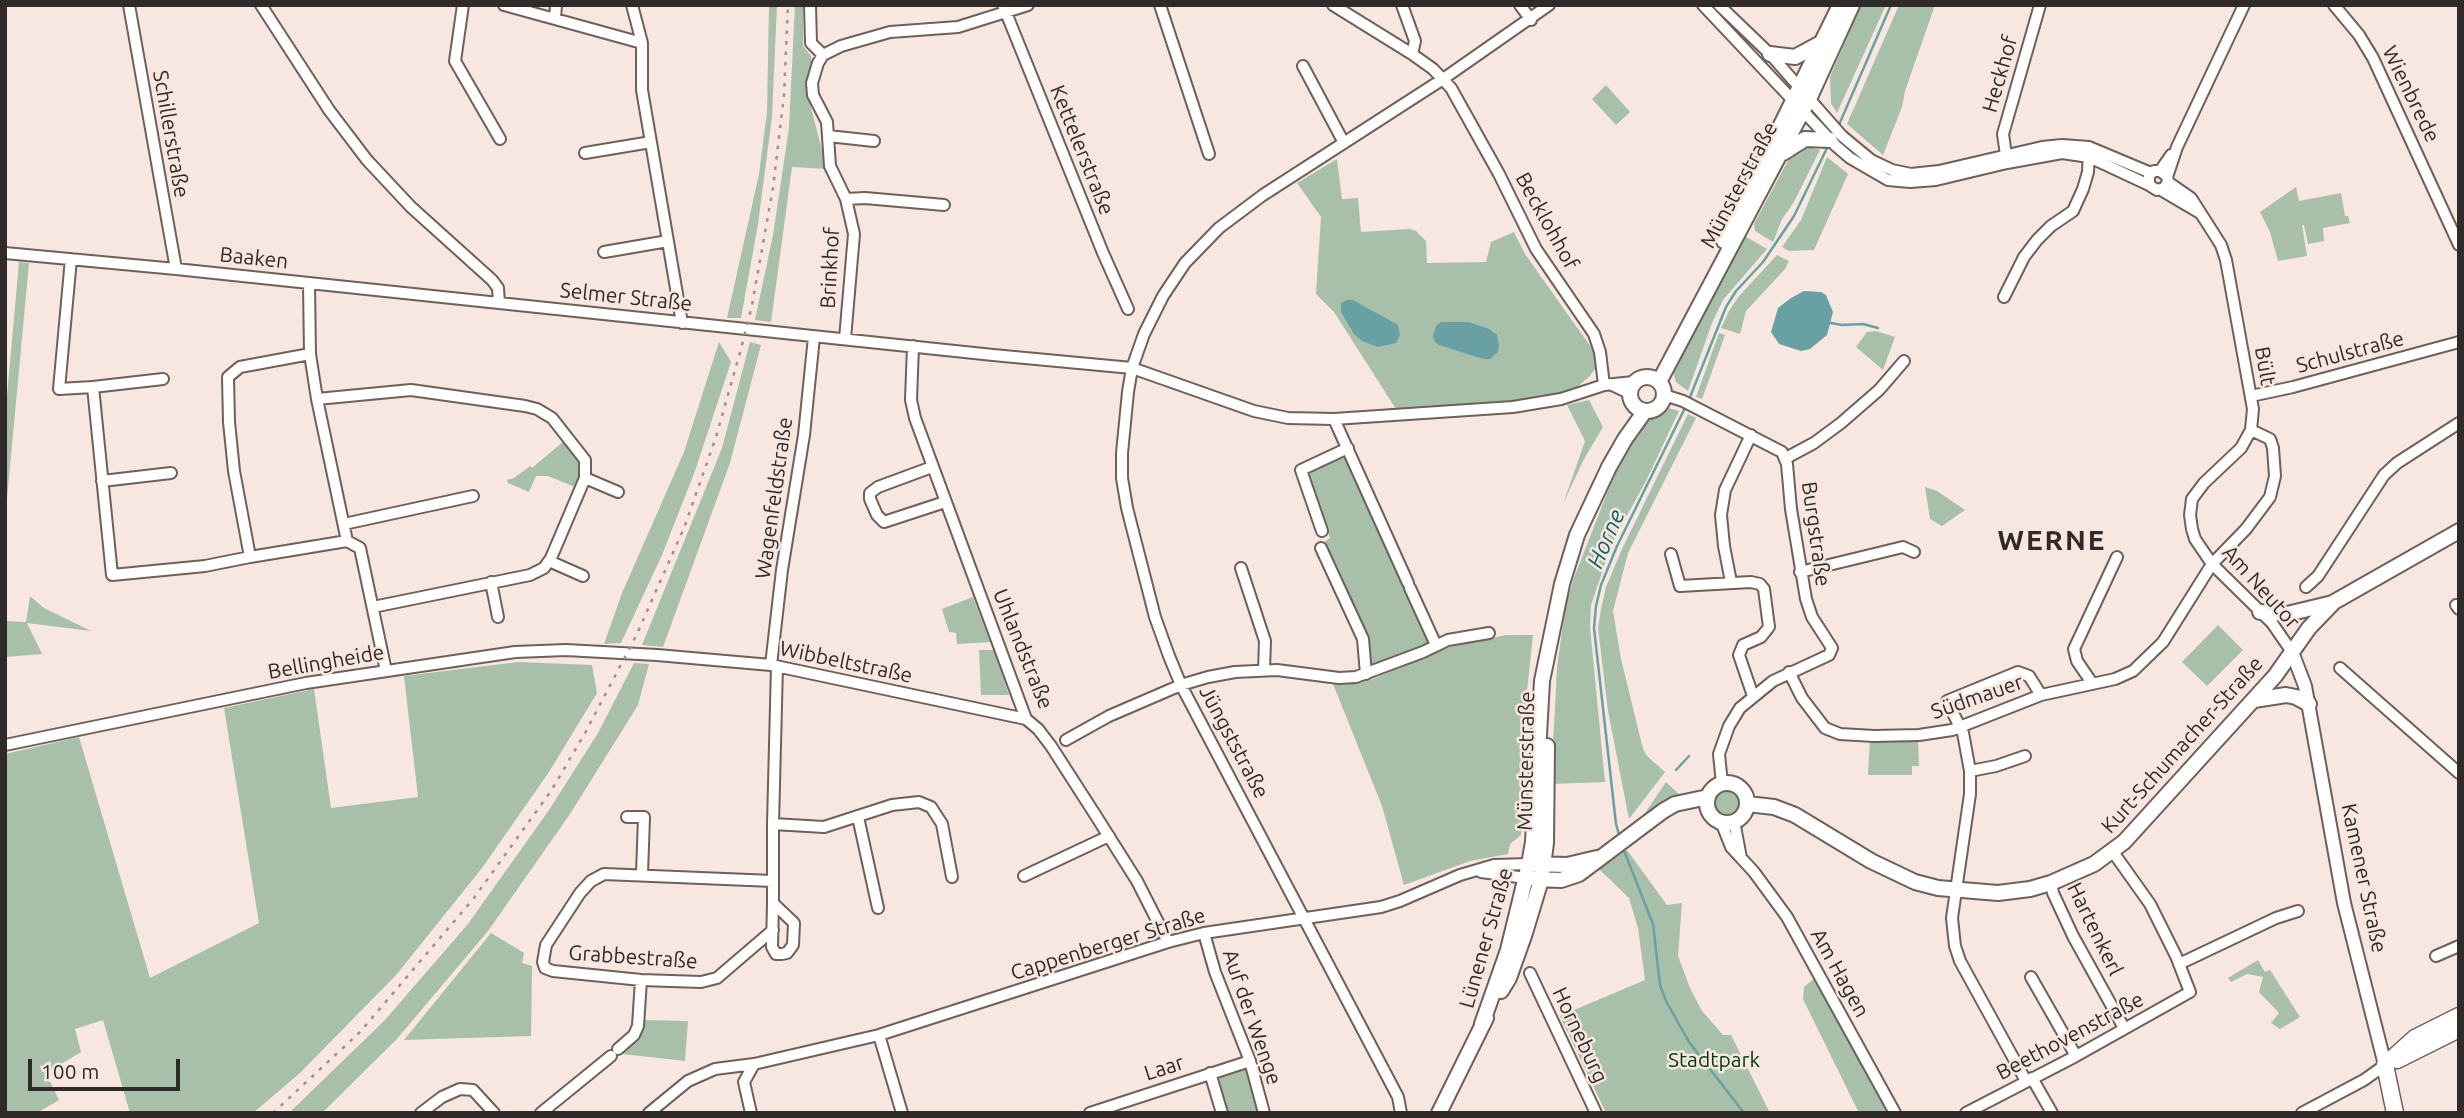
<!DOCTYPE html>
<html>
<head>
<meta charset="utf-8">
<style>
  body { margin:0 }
  #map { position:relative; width:2464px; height:1118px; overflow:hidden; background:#f8e7e0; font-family:Ubuntu,sans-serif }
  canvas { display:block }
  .frame { position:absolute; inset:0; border:7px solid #302a28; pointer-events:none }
  .scale { position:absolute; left:28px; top:1059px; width:152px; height:32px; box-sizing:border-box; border:4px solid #302a28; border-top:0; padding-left:9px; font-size:21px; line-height:24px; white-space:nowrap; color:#302a28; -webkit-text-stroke:5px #f8e7e0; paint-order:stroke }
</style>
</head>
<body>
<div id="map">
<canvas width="2464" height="1118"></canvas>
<div class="frame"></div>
<div class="scale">100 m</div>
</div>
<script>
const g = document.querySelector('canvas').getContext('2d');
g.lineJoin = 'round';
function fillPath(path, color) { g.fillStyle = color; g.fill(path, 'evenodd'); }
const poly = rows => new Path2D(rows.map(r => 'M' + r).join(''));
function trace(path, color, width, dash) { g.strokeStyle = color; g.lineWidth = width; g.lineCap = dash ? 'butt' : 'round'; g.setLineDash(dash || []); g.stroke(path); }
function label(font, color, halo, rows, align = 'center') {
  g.font = font + ' Ubuntu,sans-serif'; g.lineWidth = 5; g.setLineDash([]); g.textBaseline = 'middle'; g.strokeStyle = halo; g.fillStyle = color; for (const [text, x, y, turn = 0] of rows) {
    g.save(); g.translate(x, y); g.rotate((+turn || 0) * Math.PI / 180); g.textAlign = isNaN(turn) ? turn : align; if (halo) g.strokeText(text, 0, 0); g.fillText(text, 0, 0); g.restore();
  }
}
const green = poly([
  [769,5,777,5,772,117,758,224,741,318,727,318,759,174,767,112],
  [795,5,803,5,803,46,811,56,812,63,807,76,807,93,827,169,792,167,771,322,755,320,773,235,789,128],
  [1861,5,1886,5,1837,113,1831,103,1830,77],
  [1899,5,1935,5,1905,91,1902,107,1883,155,1847,124],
  [1606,85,1630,112,1616,125,1592,99],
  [1806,146,1820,150,1794,202,1782,219,1773,242,1755,231,1754,224,1792,153],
  [1827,157,1848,174,1814,250,1789,251,1782,247,1801,220],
  [1337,159,1342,199,1358,198,1361,232,1410,229,1416,231,1426,241,1427,263,1486,262,1491,242,1514,232,1525,254,1598,357,1597,366,1590,376,1577,387,1563,393,1541,399,1396,409,1334,312,1316,294,1321,217,1297,183],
  [2296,187,2299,201,2341,193,2345,216,2348,216,2350,223,2323,228,2324,241,2308,244,2304,225,2302,225,2307,256,2278,261,2270,232,2260,212],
  [1743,235,1767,249,1723,300,1712,323,1688,391,1676,382,1672,369],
  [1777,255,1789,261,1785,269,1746,311,1740,334,1721,328,1730,309,1740,295],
  [19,262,29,263,5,520,5,418],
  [1876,331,1895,337,1883,370,1856,347,1867,332],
  [1719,333,1725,335,1702,399,1696,397],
  [719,342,731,362,695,471,662,555,621,643,604,644,622,593,684,452],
  [750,342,761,345,730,463,663,647,642,645,722,448],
  [1589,400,1603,427,1584,459,1563,504,1585,441,1567,405],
  [1668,408,1679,411,1646,481,1612,543,1591,605,1590,627,1605,782,1551,784,1557,668,1566,602,1575,575,1615,473,1639,424,1648,417],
  [1688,414,1696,418,1628,553,1613,611,1621,659,1643,749,1647,756,1665,772,1629,819,1608,711,1598,628,1601,609,1606,587,1622,549],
  [564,441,580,461,580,470,575,487,548,476,536,476,529,492,508,483,507,480,514,478,530,466,532,468],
  [1348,448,1436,645,1369,669,1366,638,1324,542,1330,538,1308,479,1312,468],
  [1925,487,1937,491,1965,510,1942,526,1930,519],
  [30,596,44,608,91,631,27,623,42,654,5,657,5,621,26,622],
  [973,597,990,642,957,644,956,633,949,632,942,609],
  [2218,625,2243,650,2207,686,2182,662],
  [1506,635,1533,635,1524,719,1524,785,1521,835,1510,844,1508,854,1470,861,1404,885,1382,806,1333,684,1356,684,1370,680,1450,647],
  [979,650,994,650,1009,695,981,695],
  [518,662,592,665,597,693,549,772,482,868,397,974,300,1073,253,1113,130,1113,103,1020,75,1029,81,1052,46,1073,59,1100,37,1113,5,1112,5,754,79,737,150,978,259,923,224,708,314,689,331,808,418,797,404,676],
  [634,663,649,664,638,705,570,814,488,931,396,1040,322,1113,289,1113,384,1021,468,924,549,810,598,733],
  [1870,739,1918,739,1919,766,1912,766,1912,775,1868,775],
  [1666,782,1681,796,1659,805,1643,816],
  '1715 802a12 12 0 1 1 24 0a12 12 0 1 1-24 0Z',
  [1627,850,1667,905,1682,903,1678,956,1690,988,1702,1011,1723,1035,1731,1035,1770,1113,1606,1113,1560,1016,1645,980,1638,928,1629,898,1599,869],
  [491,933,524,953,522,963,532,966,531,1036,404,1040],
  [2258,960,2265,972,2270,970,2300,1017,2280,1029,2271,1023,2279,1013,2259,992,2263,977,2247,974,2231,982,2228,978],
  [1815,978,1890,1113,1859,1113,1803,999,1804,987],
  [642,1020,688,1021,685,1061,623,1054,636,1038],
  [1246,1067,1258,1113,1227,1113,1216,1077]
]);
const water = poly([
  [1804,291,1821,292,1826,295,1833,312,1827,335,1810,349,1801,351,1779,344,1771,332,1778,308,1791,298],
  [1347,300,1353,300,1398,325,1400,335,1396,343,1378,347,1362,341,1354,334,1341,312,1341,303],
  [1441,322,1469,322,1489,329,1497,335,1499,346,1498,352,1490,359,1483,359,1439,345,1435,342,1433,336,1436,326]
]);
const stream = poly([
  [1838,127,1891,5],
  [1831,323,1842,325,1863,324,1878,328],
  [1688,402,1726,307,1736,291,1763,262,1794,216,1828,146],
  [1676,770,1689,756],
  [1620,838,1616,824,1594,628,1596,606,1601,585,1617,546,1685,408],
  [1623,848,1653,924,1660,985,1666,1001,1689,1042,1744,1113]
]);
const minor = poly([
  [129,5,176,269],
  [261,5,329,110,367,160,411,207,492,280,498,288,499,303],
  [463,5,455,61,500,139],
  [504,5,642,43],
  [632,5,642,43,642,90,682,323],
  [810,5,811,43,823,55],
  [1003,5,1103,253,1128,309],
  [1160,5,1209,154],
  [1333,5,1412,54,1433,69,1451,88,1499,174,1536,249,1594,334,1600,352,1604,385],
  [1402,5,1415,41,1412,54],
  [1520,5,1531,20],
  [1703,5,1836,146,1850,158,1888,180,1910,182,1936,180,2007,163,2062,153,2089,157,2149,185],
  [1719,5,1770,54,1842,136,1871,160,1892,170,1911,174,1939,171,2042,147,2062,145,2089,147,2151,173],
  [2334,5,2359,35,2373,58,2459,245],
  [555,19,556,5],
  [1303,66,1344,143],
  [828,136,874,141],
  [585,153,651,142],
  [2006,155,2003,134,2040,5],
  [2160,171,2167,176,2168,182,2164,188,2157,190,2149,185,2149,175,2154,171,2160,171,2171,155],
  [2167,177,2177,147,2244,5],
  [2168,182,2191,198,2221,245,2226,260,2253,409,2251,430,2241,448,2204,483,2192,499,2190,515,2192,529,2195,539,2212,564,2272,623,2292,652],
  [2161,190,2200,213],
  [846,199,865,198,944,205],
  [604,252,668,241],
  [5,253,176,269,993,355,1132,368,1254,411,1288,418,1334,419,1513,407,1561,399,1604,385,1634,382],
  [71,259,59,389,93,387,112,575,205,566,250,557],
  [309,284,310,354,317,399,347,541,360,548,386,671],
  [2004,297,2024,257,2037,240,2051,226,2073,211,2083,189,2088,172,2089,151],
  [845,339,854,234,846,199,830,166,827,122,813,95,812,83,818,63,823,55,841,46,890,32,958,27,1028,5],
  [913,346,911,400,915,418,1026,719,1038,729,1051,746,1096,816,1137,881,1168,942],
  [310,354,240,367,228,377,229,422,234,471,250,557,347,541],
  [1610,384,1629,393],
  [93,387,163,379],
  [1664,395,1683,401,1782,452,1787,464,1791,509,1806,599,1812,617,1832,648,1829,655,1773,681,1740,708,1729,726,1719,754,1722,784],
  [2251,396,2293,387,2459,342],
  [317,399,411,390,525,406,537,409,552,418,585,460,585,478,551,558,544,568,530,575,373,607],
  [1334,419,1408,583],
  [1786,458,1814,443,1841,423,1879,390,1904,361],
  [932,467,878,487,870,493,870,499,877,515,884,522,945,502],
  [585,478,618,492],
  [102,481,171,473],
  [344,524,473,496],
  [1322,531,1301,470,1348,448],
  [1321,548,1363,639,1366,674],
  [1671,554,1680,586,1751,582,1760,584,1764,589,1769,627,1761,637,1743,645,1739,655,1753,696],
  [549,561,583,576],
  [1241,568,1265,641,1264,670],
  [1800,572,1903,547,1914,552],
  [491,582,498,617],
  [1731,582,1724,546,1721,515,1725,490,1751,435],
  [2306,587,2318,576,2384,475,2397,463,2459,423],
  [1410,588,1436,645],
  [2456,605,2459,609],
  [771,665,782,570,804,435,814,337],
  [2340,668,2459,773],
  [1789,672,1802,698,1825,728,1840,734,1874,736,1919,735,1952,730,2041,695,2115,679,2133,671,2163,642,2212,564,2246,529,2270,497,2275,476,2273,448,2270,439,2251,430],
  [2092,683,2077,661,2074,649,2117,557],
  [1066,740,1109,716,1181,685,1208,677,1235,672,1277,670,1339,678,1356,677,1423,652,1448,640,1489,633],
  [5,745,306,683,515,652,566,650,657,655,771,665,1026,719],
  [1970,771,1996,766,2025,756],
  [627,817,644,817,642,874],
  [858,817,878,908],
  [1734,821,1741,858],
  [1721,822,1731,847,1754,872,1787,917,1895,1113],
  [773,824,824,827,892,805,919,802,931,807,942,824,952,877],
  [1481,872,1526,878],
  [1024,876,1109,836],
  [773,881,604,874,591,881,580,893,546,945,543,962,545,968,553,971,641,980,701,982,717,978,773,930],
  [2051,883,2053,893,2073,936,2124,1028],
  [773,903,772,947,776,954,782,954,787,953,793,945,794,923,773,903,773,824,777,666],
  [1204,933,1215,972,1250,1061,1264,1113],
  [2436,956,2459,946],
  [2179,964,2276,918,2298,911],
  [1530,973,1596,1113],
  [2031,977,2076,1056],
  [879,1035,902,1113],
  [618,1049,634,1035,638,1026,641,980],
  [1210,1073,1222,1113],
  [2032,1078,2052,1113],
  [2026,1081,1960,961,1955,946,1952,918,1970,794,1970,771,1963,733,1947,701,2018,672,2029,676,2041,695],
  [421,1113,442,1097,460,1089,473,1090,494,1113],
  [541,1113,611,1056],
  [649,1113,688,1081,715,1069,754,1064,879,1035,1168,942,1204,933,1381,907,1400,901,1460,875,1494,865,1529,864],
  [751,1113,744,1082,754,1064],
  [1090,1113,1250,1061],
  [1401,1113,1398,1097,1181,685,1169,656,1155,617,1127,508,1122,478,1122,453,1128,392,1132,368,1144,334,1163,296,1185,263,1219,228,1263,195,1443,79,1549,5],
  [1966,1113,2076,1056,2190,992,2176,956,2150,904,2113,852],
  [2302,1113,2364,1080,2385,1065]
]);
const tertiary = poly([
  [2292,652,2305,686,2344,903,2385,1065]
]);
const secondary = poly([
  [1770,54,1795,57,1821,43],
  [1783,153,1805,139,1830,140],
  [1724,241,1840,5],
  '1630 394a17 17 0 1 1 34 0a17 17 0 1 1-34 0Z',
  [1659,382,1809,99,1852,5],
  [2260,612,2287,614,2333,603],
  [2254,700,2286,695,2296,697,2309,704],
  '1707 803a20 20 0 1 1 40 0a20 20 0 1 1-40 0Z',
  [1747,804,1774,807,1795,815,1871,861,1915,882,1938,888,1998,893,2030,889,2051,883,2094,864,2124,842,2275,676,2309,628,2334,602,2459,531],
  [1534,864,1567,865,1597,858],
  [1535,879,1561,880,1579,874,1663,811,1675,804,1708,797],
  [1501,991,1509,978,1524,936,1541,880,1546,843,1547,746],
  [1482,1024,1508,950,1529,864,1533,842,1542,681,1562,584,1577,535,1609,467,1625,439,1645,411],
  [1439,1113,1486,1018]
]);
const primary = poly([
  [2397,1060,2459,1029],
  [2385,1065,2415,1038,2459,1016],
  [2385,1065,2395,1113]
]);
const rail = poly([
  [273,1113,360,1032,474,898,551,791,585,733,636,636,684,528,716,437,741,349,752,305,773,188,784,95,788,5]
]);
const streetNames = [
  ["Heckhof",2000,74,-74],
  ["Wienbrede",2411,94,64],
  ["Schillerstraße",171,134,80],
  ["Kettelerstraße",1082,150,68],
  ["Münsterstraße",1739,185,-62],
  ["Becklohhof",1547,221,61],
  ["Baaken",254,258,6],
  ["Brinkhof",830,268,-87],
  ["Selmer Straße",626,297,6],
  ["Schulstraße",2350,352,-15],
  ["Bült",2265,366,80],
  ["Wagenfeldstraße",774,498,-82],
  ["Burgstraße",1816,534,82],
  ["Am Neutor",2261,587,48],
  ["Uhlandstraße",1023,649,68],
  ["Bellingheide",326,662,-10],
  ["Wibbeltstraße",846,662,12],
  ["Südmauer",1977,697,-19],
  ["Jüngststraße",1234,742,62],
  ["Kurt-Schumacher-Straße",2182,745,-48],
  ["Münsterstraße",1526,761,-89],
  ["Kamener Straße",2364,878,78],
  ["Hartenkerl",2095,929,64],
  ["Lünener Straße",1486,938,-74],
  ["Cappenberger Straße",1108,944,-17],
  ["Grabbestraße",633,957,4],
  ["Am Hagen",1840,973,61],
  ["Auf der Wenge",1252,1017,71],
  ["Horneburg",1580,1035,65],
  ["Beethovenstraße",2070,1036,-28],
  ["Laar",1164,1068,-18]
];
const parkNames = [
  ["Stadtpark",1714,1060]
];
const waterNames = [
  ["Horne",1606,539,-67]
];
const districtNames = [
  ["WERNE",2052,541]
];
fillPath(green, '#a8bfa9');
fillPath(water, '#69a0a3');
trace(stream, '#69a0a3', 2.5);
trace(minor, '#6e605a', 14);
trace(tertiary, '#6e605a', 16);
trace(secondary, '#6e605a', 18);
trace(primary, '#6e605a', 19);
trace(minor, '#fff', 10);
trace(tertiary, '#fff', 12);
trace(secondary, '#fff', 14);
trace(primary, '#fff', 16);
trace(rail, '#9d918c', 2.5, [3.5, 7]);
label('21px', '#302a28', '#f8e7e0', streetNames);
label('21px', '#02380e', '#f8e7e0', parkNames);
label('italic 23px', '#156266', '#f8e7e0', waterNames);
g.letterSpacing = '2px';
label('bold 28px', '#302a28', '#f8e7e0', districtNames);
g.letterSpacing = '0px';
</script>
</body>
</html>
